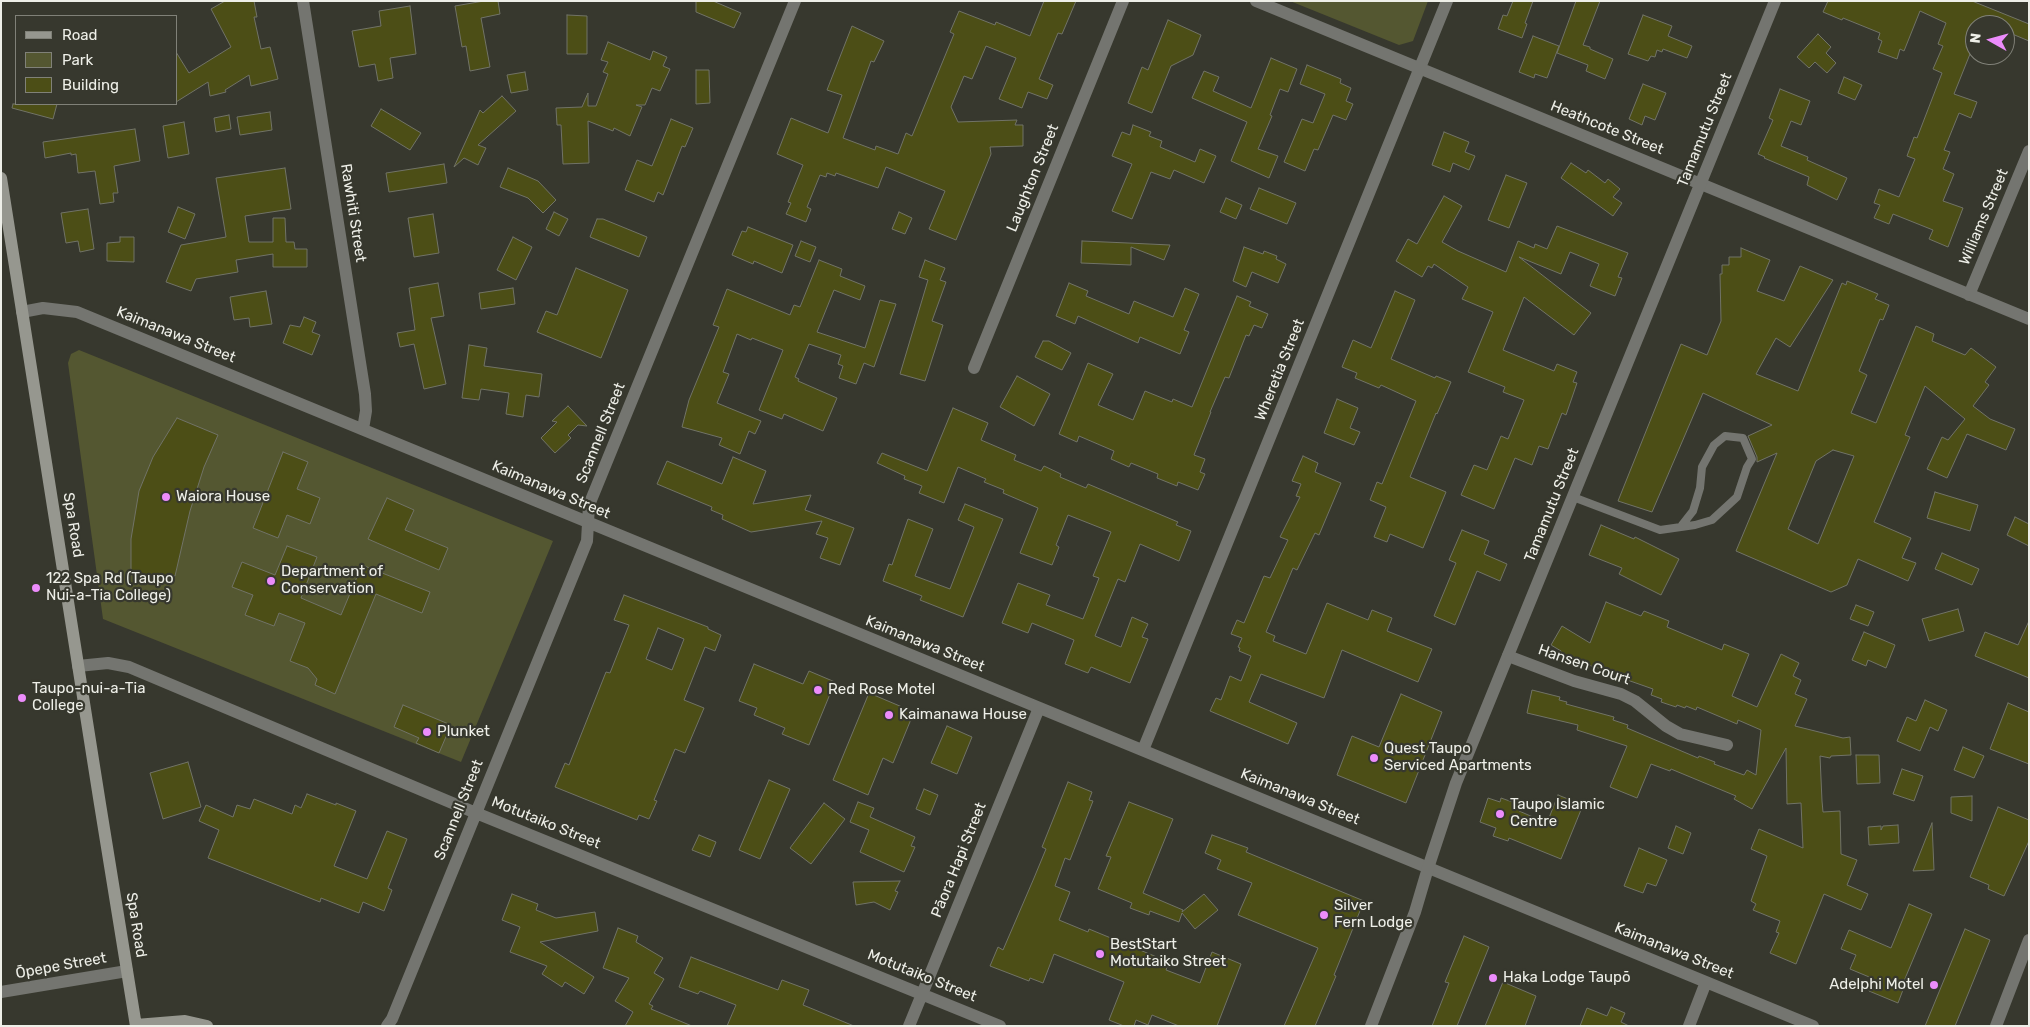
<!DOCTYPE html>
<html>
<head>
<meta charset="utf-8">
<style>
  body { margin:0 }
  #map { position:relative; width:2030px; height:1027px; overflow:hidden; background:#37382e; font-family:Rubik,sans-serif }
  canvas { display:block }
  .frame { position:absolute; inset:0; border:2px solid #eeefe8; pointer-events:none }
  .legend { position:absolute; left:15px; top:15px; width:162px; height:90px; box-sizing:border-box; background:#37382e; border:1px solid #808178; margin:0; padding:6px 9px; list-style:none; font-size:15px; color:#eeefe8 }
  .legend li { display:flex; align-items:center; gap:10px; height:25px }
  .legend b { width:25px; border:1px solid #808178 }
  .north { position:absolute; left:1965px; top:15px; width:50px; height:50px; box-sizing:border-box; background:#37382e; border:1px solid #808178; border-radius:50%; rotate:277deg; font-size:14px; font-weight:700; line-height:20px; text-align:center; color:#eeefe8 }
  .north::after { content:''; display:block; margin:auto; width:18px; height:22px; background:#ec8cfb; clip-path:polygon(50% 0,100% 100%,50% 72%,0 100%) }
</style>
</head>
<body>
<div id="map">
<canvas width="2030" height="1027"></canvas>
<div class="frame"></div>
<ul class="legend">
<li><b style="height:6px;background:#96978f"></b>Road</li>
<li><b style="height:14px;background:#545731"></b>Park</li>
<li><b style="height:14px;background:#4c4e16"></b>Building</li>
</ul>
<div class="north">N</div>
</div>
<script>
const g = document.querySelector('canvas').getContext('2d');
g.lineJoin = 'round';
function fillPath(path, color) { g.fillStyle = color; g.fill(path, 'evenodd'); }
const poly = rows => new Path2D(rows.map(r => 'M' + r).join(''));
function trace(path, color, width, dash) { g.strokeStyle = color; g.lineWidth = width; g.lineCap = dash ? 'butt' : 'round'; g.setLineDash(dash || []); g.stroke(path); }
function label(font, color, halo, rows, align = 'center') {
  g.font = font + ' Rubik,sans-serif'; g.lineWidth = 4.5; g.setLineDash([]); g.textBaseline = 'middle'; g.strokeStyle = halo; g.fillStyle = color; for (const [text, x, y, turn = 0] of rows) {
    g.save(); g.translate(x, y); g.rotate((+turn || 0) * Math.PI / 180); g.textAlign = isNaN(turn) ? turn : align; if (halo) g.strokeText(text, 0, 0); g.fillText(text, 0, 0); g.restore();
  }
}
const green = poly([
  [1290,1,1428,1,1413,41,1399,45],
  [79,350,553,541,461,762,103,619,68,363,71,354]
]);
const building = poly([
  [225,1,254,1,257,17,254,17,261,49,270,47,278,79,251,86,249,75,225,90,226,92,210,96,208,82,176,102,176,52,189,73,231,47,211,9,225,1],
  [484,1,498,1,500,14,481,18,490,67,470,71,466,46,462,47,455,6,484,1],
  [696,1,713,1,741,13,734,28,696,12,696,1],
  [1044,1,1076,1,1062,34,1058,33,1039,79,1053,85,1047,99,1028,92,1022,108,999,99,1016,58,986,46,972,79,964,76,951,107,958,122,1017,120,1015,125,1023,125,1023,146,990,147,991,154,956,240,929,229,945,191,886,167,878,188,836,173,835,176,827,173,826,177,820,175,807,207,811,209,806,222,786,214,791,203,788,202,803,165,777,154,791,118,828,133,842,95,827,90,852,26,884,41,874,62,871,61,843,138,875,150,876,146,898,154,906,133,912,136,954,34,950,32,959,11,995,25,996,22,1030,36,1044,1],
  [1513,1,1533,1,1525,23,1527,24,1522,38,1498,29,1503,15,1507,16,1513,1],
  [1576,1,1600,1,1583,45,1590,47,1590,49,1613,59,1605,79,1586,71,1588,65,1557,53,1576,1],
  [1828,1,1972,1,2029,24,2029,41,2005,31,2005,25,1975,25,1975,56,1970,54,1954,94,1977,102,1971,118,1959,113,1944,150,1950,152,1943,169,1954,174,1943,201,1963,208,1948,247,1929,239,1933,230,1893,214,1889,224,1874,218,1880,205,1874,203,1879,189,1899,197,1915,159,1907,156,1914,137,1917,138,1942,73,1933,69,1943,46,1938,44,1946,23,1920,11,1904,51,1900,49,1897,59,1878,52,1882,41,1878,39,1880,33,1843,18,1842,20,1823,12,1828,1],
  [410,6,416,54,390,58,393,78,378,81,375,64,359,67,352,31,381,26,379,11,410,6],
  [567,15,587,16,587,54,567,54,567,15],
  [1643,15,1672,26,1668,36,1692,46,1687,58,1663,49,1662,52,1657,50,1655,57,1651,56,1648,61,1628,54,1643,15],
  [1168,20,1201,35,1193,55,1171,66,1152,113,1128,103,1142,67,1148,70,1168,20],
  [1818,34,1831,47,1826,53,1836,63,1827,73,1815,62,1809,68,1797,57,1818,34],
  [1533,36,1559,46,1547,78,1535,74,1534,78,1519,72,1533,36],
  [608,42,650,60,653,51,667,57,663,66,670,69,660,91,652,88,645,105,636,105,642,107,630,136,614,128,613,131,588,121,589,163,563,164,561,125,557,125,556,108,582,107,588,93,588,106,596,106,608,74,603,72,608,62,601,60,608,42],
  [1271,58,1297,69,1288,92,1280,89,1270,115,1272,116,1258,149,1278,156,1269,178,1231,161,1247,122,1192,98,1204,71,1219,77,1213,91,1251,108,1271,58],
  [1307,65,1341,79,1340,83,1351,88,1346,101,1353,104,1346,120,1333,115,1318,150,1314,149,1305,171,1284,162,1302,119,1313,123,1325,94,1300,84,1307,65],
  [696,70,709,70,710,103,696,104,696,70],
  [525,72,528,90,511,93,507,75,525,72],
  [1844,77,1862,85,1855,100,1838,93,1844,77],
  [1643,84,1666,93,1655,120,1645,116,1642,125,1629,119,1643,84],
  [1780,89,1810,101,1801,125,1791,121,1781,146,1808,157,1807,160,1847,178,1837,200,1807,185,1809,177,1764,158,1765,157,1758,154,1773,120,1769,118,1780,89],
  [502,96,516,111,478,145,486,148,478,165,464,158,454,167,480,110,483,113,502,96],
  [13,104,57,104,53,119,12,108,13,104],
  [381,109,421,133,410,150,371,126,381,109],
  [270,112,272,130,240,135,237,117,270,112],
  [229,115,231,129,216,132,214,118,229,115],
  [671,119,693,128,685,147,682,146,663,195,658,192,654,202,625,190,637,160,652,166,671,119],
  [184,122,189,154,168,158,163,126,184,122],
  [1133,125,1151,132,1149,136,1162,141,1160,147,1195,162,1200,149,1216,156,1204,183,1174,170,1170,179,1151,172,1132,219,1112,211,1132,164,1112,156,1122,132,1130,135,1133,125],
  [135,129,140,161,114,166,118,193,113,193,114,202,100,204,95,171,78,173,76,154,71,155,71,153,45,158,43,142,135,129],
  [1444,132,1469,142,1465,152,1475,156,1469,170,1453,163,1450,172,1432,165,1444,132],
  [1571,163,1586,173,1588,170,1605,183,1608,179,1620,189,1613,197,1622,203,1613,216,1561,178,1571,163],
  [444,164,447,183,389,192,386,173,444,164],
  [285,168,291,209,245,216,249,242,273,242,273,218,285,218,286,242,294,242,295,249,307,249,307,267,273,267,273,254,236,260,238,272,196,279,191,291,166,282,181,245,226,237,216,178,285,168],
  [508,168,538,181,556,200,543,213,528,198,500,187,508,168],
  [1506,175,1527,183,1509,228,1488,220,1506,175],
  [1259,188,1296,203,1287,224,1250,209,1259,188],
  [1444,196,1462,206,1442,242,1458,251,1506,272,1518,241,1534,248,1535,244,1547,249,1557,226,1628,253,1618,277,1622,278,1615,296,1590,286,1599,264,1570,252,1561,274,1519,257,1591,313,1574,335,1524,297,1503,350,1554,371,1557,364,1577,372,1573,382,1577,383,1566,415,1562,413,1548,449,1539,446,1532,465,1515,458,1494,509,1461,495,1474,465,1487,470,1501,436,1508,439,1524,400,1503,392,1505,387,1468,372,1493,312,1462,299,1468,287,1434,264,1432,268,1428,266,1422,277,1396,261,1408,239,1417,244,1444,196],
  [1226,198,1242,205,1236,219,1220,212,1226,198],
  [178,207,195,214,185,239,168,232,178,207],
  [88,209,94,249,80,252,78,241,66,243,61,213,88,209],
  [554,212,568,219,559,236,546,229,554,212],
  [899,212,912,218,905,234,892,229,899,212],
  [433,214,439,253,414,257,408,218,433,214],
  [597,219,603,219,647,237,639,257,590,237,597,219],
  [748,227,793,245,782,273,754,261,753,264,732,255,742,231,746,232,748,227],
  [120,237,134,237,134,262,107,261,107,243,120,242,120,237],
  [513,237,532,247,516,280,497,270,513,237],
  [801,241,816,247,810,262,795,256,801,241],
  [1082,241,1128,243,1170,245,1164,260,1131,247,1131,265,1081,263,1082,241],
  [1244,247,1263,254,1264,251,1277,256,1276,259,1286,264,1278,283,1252,272,1246,287,1233,281,1244,247],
  [1741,248,1770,260,1757,291,1784,301,1800,266,1833,280,1790,347,1776,338,1756,374,1798,391,1842,283,1846,285,1847,281,1878,294,1875,299,1889,305,1883,320,1880,319,1859,371,1867,375,1851,413,1876,423,1916,326,1934,334,1932,341,1965,355,1971,348,1996,367,1985,382,1989,385,1973,406,1990,419,2015,429,2006,450,1967,434,1947,478,1927,469,1942,437,1948,440,1965,419,1925,386,1905,435,1910,437,1874,522,1911,538,1902,558,1916,563,1908,581,1858,559,1847,585,1831,592,1736,551,1777,453,1757,462,1757,457,1748,436,1772,425,1703,393,1652,512,1618,501,1681,344,1707,355,1721,321,1720,274,1722,274,1722,265,1729,265,1729,257,1741,257,1741,248],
  [1833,450,1854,456,1818,544,1788,529,1816,461,1833,450],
  [819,260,842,269,840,276,865,286,860,300,834,290,817,332,865,348,880,300,896,304,874,367,864,363,856,384,839,378,843,366,838,364,841,355,809,344,795,377,799,379,798,381,837,398,823,431,784,414,782,419,759,410,783,350,752,338,751,340,737,334,723,372,729,374,717,403,761,421,755,434,749,431,740,454,719,445,722,438,682,427,689,400,719,327,713,325,727,289,790,315,794,305,800,307,819,260],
  [925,260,945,268,940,280,946,282,932,321,943,325,925,381,900,374,928,280,919,277,925,260],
  [576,268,628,290,601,358,537,332,546,311,557,315,576,268],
  [438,283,444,316,431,318,446,384,424,389,414,344,400,347,397,333,415,330,409,288,438,283],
  [1069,283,1088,291,1086,296,1129,314,1134,301,1173,317,1185,288,1199,294,1184,330,1189,332,1180,354,1140,337,1138,343,1078,316,1075,324,1056,316,1069,283],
  [513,288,515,304,481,309,479,293,513,288],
  [266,291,272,324,250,327,249,318,234,320,230,297,266,291],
  [1395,291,1415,300,1391,359,1435,378,1436,376,1451,382,1437,414,1436,413,1410,477,1446,492,1423,548,1390,534,1387,542,1374,537,1386,507,1370,500,1377,482,1382,484,1416,401,1381,385,1379,388,1355,378,1357,373,1342,367,1353,340,1371,348,1395,291],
  [1237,296,1251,302,1249,306,1268,314,1262,328,1254,325,1249,336,1246,335,1229,378,1225,377,1210,412,1211,412,1194,455,1205,459,1200,472,1205,474,1198,490,1178,482,1177,486,1157,478,1158,474,1131,463,1129,467,1111,459,1114,451,1079,436,1077,442,1059,434,1088,363,1113,374,1098,405,1133,420,1145,391,1172,402,1173,399,1192,407,1237,296],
  [304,317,316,322,312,332,320,335,312,355,283,343,290,325,300,327,304,317],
  [1043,341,1049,341,1071,353,1062,370,1035,357,1043,341],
  [469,345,487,348,484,366,542,374,539,397,526,395,523,417,506,414,509,393,481,389,479,400,462,398,469,345],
  [1017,376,1050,394,1034,426,1000,407,1017,376],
  [1337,399,1358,408,1350,428,1360,432,1354,445,1324,433,1337,399],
  [568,406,587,426,578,425,568,435,571,438,555,453,541,438,557,422,552,421,568,406],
  [953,408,988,423,981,440,1016,455,1014,460,1041,471,1044,466,1061,474,1060,477,1086,488,1088,484,1178,522,1176,525,1191,531,1179,561,1140,544,1125,582,1118,579,1095,636,1121,647,1132,617,1148,624,1142,637,1148,639,1130,683,1091,667,1088,673,1065,664,1074,640,1032,623,1028,633,1002,623,1018,583,1050,595,1046,605,1083,619,1099,578,1093,576,1111,532,1068,515,1056,545,1059,547,1052,565,1020,553,1038,508,1003,493,1004,490,984,482,986,479,958,467,944,503,919,493,922,486,904,479,905,476,877,463,882,453,927,471,953,408],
  [177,418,218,435,204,467,190,511,175,576,131,575,131,539,139,491,153,457,177,418],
  [283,452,308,462,297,489,320,498,310,524,287,515,278,538,253,528,283,452],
  [1303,456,1318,463,1315,472,1341,483,1319,535,1315,533,1297,570,1293,568,1266,632,1275,636,1273,641,1306,654,1327,603,1368,620,1372,610,1392,618,1387,631,1432,649,1418,682,1342,650,1324,698,1261,674,1249,702,1297,723,1288,744,1210,711,1216,698,1221,700,1230,676,1241,681,1251,656,1239,651,1240,648,1238,647,1242,638,1231,634,1237,620,1244,623,1264,576,1270,578,1288,540,1280,537,1300,497,1296,496,1301,484,1292,481,1303,456],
  [733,457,766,471,753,504,811,495,805,510,854,528,840,565,820,558,828,538,816,534,822,521,751,532,722,519,723,515,711,510,712,507,657,484,667,461,722,484,733,457],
  [1935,492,1978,505,1970,531,1927,518,1935,492],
  [387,498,414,510,405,530,448,548,439,570,368,539,387,498],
  [965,504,1003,519,963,617,920,600,922,596,883,581,889,564,892,565,908,519,933,529,915,576,950,589,974,527,958,520,965,504],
  [2015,517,2029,524,2029,546,2007,535,2015,517],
  [1601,525,1634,539,1635,537,1679,559,1661,595,1619,574,1622,568,1589,555,1601,525],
  [1462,530,1489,541,1484,554,1507,564,1500,581,1477,571,1455,625,1434,616,1456,563,1449,560,1462,530],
  [287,546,317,557,301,598,341,615,362,565,430,592,422,613,376,594,335,694,315,685,317,679,308,668,290,661,305,623,279,613,274,626,245,615,253,595,232,587,242,562,275,575,287,546],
  [1942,553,1979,569,1972,585,1935,569,1942,553],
  [624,595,708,627,708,629,721,635,715,651,705,647,684,700,704,708,685,753,675,749,654,800,657,801,649,819,639,815,637,820,555,787,565,763,569,765,606,672,610,673,629,625,614,620,624,595],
  [658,628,684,639,672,670,646,659,658,628],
  [1606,602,1641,616,1644,611,1669,621,1667,627,1722,650,1724,644,1749,654,1732,696,1757,707,1781,654,1799,663,1793,676,1801,680,1795,694,1807,699,1795,726,1843,738,1850,737,1851,755,1831,756,1830,758,1820,756,1822,801,1823,812,1840,811,1841,854,1857,860,1847,885,1868,894,1861,910,1824,894,1796,964,1770,953,1779,933,1776,932,1780,921,1753,910,1756,904,1751,901,1767,856,1751,849,1759,829,1803,848,1801,803,1787,804,1786,748,1752,809,1734,799,1736,796,1671,769,1670,771,1651,764,1637,798,1610,787,1627,746,1577,730,1578,725,1527,713,1532,690,1560,697,1559,700,1567,702,1566,704,1614,717,1613,720,1628,725,1627,728,1698,758,1699,756,1715,762,1714,764,1744,775,1747,770,1756,775,1761,730,1738,720,1737,724,1697,707,1696,710,1686,706,1685,708,1677,705,1676,707,1661,702,1662,699,1651,695,1653,689,1616,676,1617,673,1591,666,1584,661,1582,664,1576,660,1575,662,1560,653,1561,651,1551,645,1562,626,1590,643,1606,602],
  [1856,605,1874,612,1868,626,1850,619,1856,605],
  [1958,609,1964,631,1929,641,1922,619,1958,609],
  [2029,621,2029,678,1975,656,1985,632,2018,645,2029,621],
  [1864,632,1895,645,1886,668,1868,660,1866,666,1852,660,1864,632],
  [754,664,803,684,809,671,835,682,809,745,782,734,785,728,754,715,757,708,739,701,754,664],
  [869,693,914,712,893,763,883,758,868,795,833,780,869,693],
  [1401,694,1442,712,1406,803,1337,775,1352,736,1379,747,1401,694],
  [1925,700,1947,710,1938,731,1930,727,1920,751,1897,741,1907,717,1916,721,1925,700],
  [2008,703,2029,712,2029,764,1990,749,2008,703],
  [403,705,451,725,439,753,416,743,419,738,394,727,403,705],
  [947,726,972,737,957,774,931,763,947,726],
  [1963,747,1984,756,1974,778,1954,770,1963,747],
  [1856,755,1879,755,1880,783,1857,784,1856,755],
  [188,762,201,807,163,819,150,773,188,762],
  [1902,769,1923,776,1914,801,1893,794,1902,769],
  [769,780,790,789,760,859,739,850,769,780],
  [1068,782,1092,792,1089,800,1093,801,1070,860,1065,858,1055,886,1070,892,1059,920,1088,932,1089,929,1169,962,1166,970,1200,983,1212,952,1241,964,1217,1026,1179,1026,1152,1015,1148,1025,1136,1020,1134,1026,1124,1026,1109,1020,1124,982,1054,954,1043,983,1030,978,1029,981,990,966,998,947,1003,950,1034,878,1046,849,1042,847,1068,782],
  [924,789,938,795,930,815,916,809,924,789],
  [307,794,336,805,336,803,356,811,334,866,367,879,387,831,407,839,388,888,392,890,384,911,363,902,359,913,321,898,320,902,208,858,219,830,199,821,206,805,233,817,237,805,250,809,254,799,292,814,295,805,301,808,307,794],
  [1558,795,1583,805,1561,859,1509,838,1508,841,1493,836,1496,828,1480,822,1488,798,1500,802,1501,798,1521,805,1519,811,1547,823,1558,795],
  [1972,796,1972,821,1951,813,1951,797,1972,796],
  [858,802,874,808,870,817,915,837,911,846,915,847,904,872,860,852,869,830,850,822,858,802],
  [1129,802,1173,819,1143,893,1183,910,1182,912,1204,894,1218,910,1195,929,1182,913,1179,922,1150,911,1149,915,1130,908,1132,903,1098,889,1111,857,1106,856,1129,802],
  [824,803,845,819,811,864,790,848,824,803],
  [1998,807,2029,820,2029,841,2004,896,1988,889,1989,885,1970,877,1998,807],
  [1932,823,1934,870,1913,871,1932,823],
  [1898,825,1899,843,1869,845,1868,827,1881,826,1881,830,1883,826,1898,825],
  [1676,826,1691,833,1683,854,1668,848,1676,826],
  [699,835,716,842,710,857,692,850,699,835],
  [1212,835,1248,848,1246,852,1364,901,1334,975,1336,976,1315,1026,1284,1026,1318,948,1238,915,1252,883,1217,869,1221,860,1205,853,1212,835],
  [1639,848,1667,860,1656,886,1647,883,1643,893,1624,886,1639,848],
  [900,881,895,891,898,892,890,910,874,902,856,905,853,882,900,881],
  [512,894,538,904,536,910,556,918,595,912,598,931,540,942,594,977,584,994,565,982,562,987,542,974,547,966,510,952,520,927,502,920,512,894],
  [1909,904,1932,914,1904,981,1906,982,1898,1003,1869,991,1874,979,1850,969,1856,955,1841,949,1849,930,1891,948,1909,904],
  [618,928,638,936,636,942,663,958,654,973,664,979,649,1004,653,1006,651,1009,692,1026,625,1026,633,1012,615,1001,629,978,603,968,618,928],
  [1965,929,1990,940,1955,1026,1925,1026,1965,929],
  [1464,936,1489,947,1457,1026,1432,1026,1449,983,1445,982,1464,936],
  [691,957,778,990,782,980,809,990,803,1005,854,1026,727,1026,736,1005,700,991,698,994,679,987,691,957],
  [1503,982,1536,996,1525,1026,1485,1026,1503,982],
  [1611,1007,1625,1013,1621,1022,1629,1026,1580,1026,1587,1008,1607,1016,1611,1007]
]);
const service = poly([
  [1573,497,1660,530,1695,525,1712,520,1737,497,1747,467,1752,459,1743,438,1725,436,1714,445,1702,467,1700,488,1693,511,1682,525]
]);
const minor = poly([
  [303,1,365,394,366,411,363,429],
  [1256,1,2029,319],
  [1969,295,2029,151],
  [22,312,43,308,77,312,1813,1026],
  [974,368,1123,1],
  [1508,656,1574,681,1621,694,1635,701,1666,726,1680,734,1727,745],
  [78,666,108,663,129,667,476,813,1000,1026],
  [1143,750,1447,1],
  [1,992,127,971],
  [387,1026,392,1019,587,541,589,505,795,1],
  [909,1026,1039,708],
  [1689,1026,1706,982]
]);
const tertiary = poly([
  [1371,1026,1415,912,1428,868,1456,783,1775,1],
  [1996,1026,2029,940]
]);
const secondary = poly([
  [1,178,100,804,136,1026],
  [136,1025,185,1021,207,1026]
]);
const markers = [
  [166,497,5,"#ec8cfb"],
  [271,581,5,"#ec8cfb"],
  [36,588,5,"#ec8cfb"],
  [818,690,5,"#ec8cfb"],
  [22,698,5,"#ec8cfb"],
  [889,715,5,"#ec8cfb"],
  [427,732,5,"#ec8cfb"],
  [1374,758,5,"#ec8cfb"],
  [1500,814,5,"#ec8cfb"],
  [1324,915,5,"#ec8cfb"],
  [1100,954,5,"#ec8cfb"],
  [1493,978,5,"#ec8cfb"],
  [1934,985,5,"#ec8cfb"]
];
const streetNames = [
  ["Heathcote Street",1607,128,22],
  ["Tamamutu Street",1705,130,-68],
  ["Laughton Street",1033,178,-68],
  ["Rawhiti Street",353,213,81],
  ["Williams Street",1984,217,-67],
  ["Kaimanawa Street",176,335,22],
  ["Wheretia Street",1280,370,-68],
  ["Scannell Street",601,433,-68],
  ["Kaimanawa Street",551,490,23],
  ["Tamamutu Street",1552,505,-68],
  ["Spa Road",73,525,81],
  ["Kaimanawa Street",925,644,22],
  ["Hansen Court",1584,665,19],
  ["Kaimanawa Street",1300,797,22],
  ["Scannell Street",459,810,-68],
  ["Motutaiko Street",546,823,22],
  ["Pāora Hapi Street",959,860,-68],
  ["Spa Road",136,925,81],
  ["Kaimanawa Street",1674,951,22],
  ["Ōpepe Street",61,966,-10],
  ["Motutaiko Street",922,976,22]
];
const poiNames = [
  ["Waiora House",176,497],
  ["Department of",281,572],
  ["Conservation",281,589],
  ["122 Spa Rd (Taupo",46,579],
  ["Nui-a-Tia College)",46,596],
  ["Taupo-nui-a-Tia",32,689],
  ["College",32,706],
  ["Red Rose Motel",828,690],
  ["Kaimanawa House",899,715],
  ["Plunket",437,732],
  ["Quest Taupo",1384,749],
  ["Serviced Apartments",1384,766],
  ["Taupo Islamic",1510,805],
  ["Centre",1510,822],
  ["Silver",1334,906],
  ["Fern Lodge",1334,923],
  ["BestStart",1110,945],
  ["Motutaiko Street",1110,962],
  ["Haka Lodge Taupō",1503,978],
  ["Adelphi Motel",1924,985,"right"]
];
fillPath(green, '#545731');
fillPath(building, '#4c4e16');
trace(building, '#717367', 1);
trace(service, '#747570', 8);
trace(minor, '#747570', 12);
trace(tertiary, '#747570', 12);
trace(secondary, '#96978f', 12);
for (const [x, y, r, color] of markers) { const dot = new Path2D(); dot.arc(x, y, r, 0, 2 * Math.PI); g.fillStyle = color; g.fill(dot); trace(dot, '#37382e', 2); }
label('15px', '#eeefe8', '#37382e', streetNames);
label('15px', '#eeefe8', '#37382e', poiNames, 'left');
</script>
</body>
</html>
